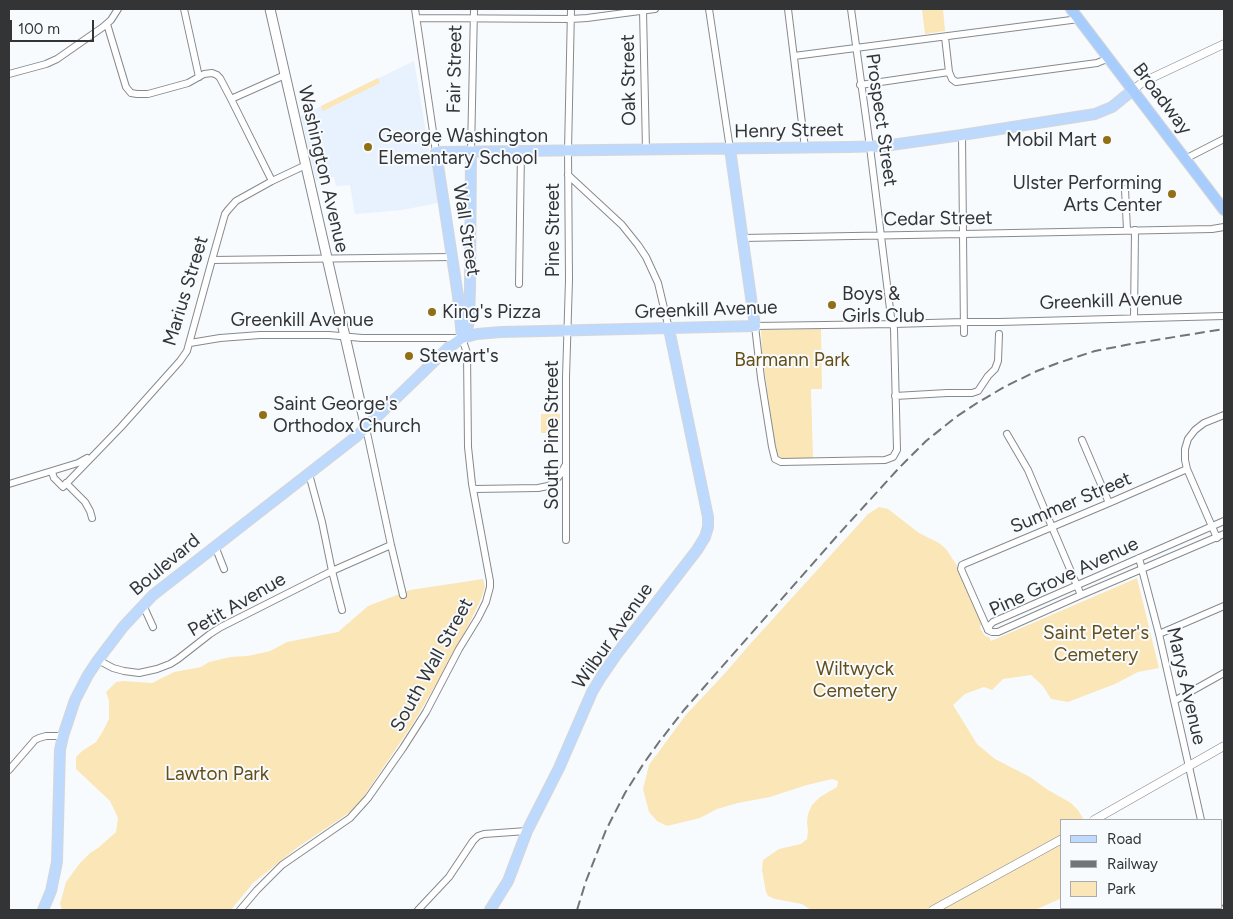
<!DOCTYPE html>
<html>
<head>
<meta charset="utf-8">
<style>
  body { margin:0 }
  #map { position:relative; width:1233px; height:919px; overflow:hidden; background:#f8fbfe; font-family:Figtree,sans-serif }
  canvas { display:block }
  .frame { position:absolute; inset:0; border:10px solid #323436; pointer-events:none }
  .legend { position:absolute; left:1060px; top:819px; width:162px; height:90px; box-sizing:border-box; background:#f8fbfe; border:1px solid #a9abae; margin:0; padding:6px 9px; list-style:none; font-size:15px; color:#323436 }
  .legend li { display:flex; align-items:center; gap:10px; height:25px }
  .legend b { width:25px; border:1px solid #a9abae }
  .scale { position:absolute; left:10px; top:20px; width:84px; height:22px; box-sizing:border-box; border:2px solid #323436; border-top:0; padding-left:6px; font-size:15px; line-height:18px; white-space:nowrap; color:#323436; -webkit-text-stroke:4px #f8fbfe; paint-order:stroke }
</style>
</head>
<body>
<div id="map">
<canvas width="1233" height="919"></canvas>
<div class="frame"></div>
<ul class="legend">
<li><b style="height:6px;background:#bdd9fe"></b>Road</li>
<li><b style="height:6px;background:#727476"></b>Railway</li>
<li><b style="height:14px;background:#fbe6b7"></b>Park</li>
</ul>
<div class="scale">100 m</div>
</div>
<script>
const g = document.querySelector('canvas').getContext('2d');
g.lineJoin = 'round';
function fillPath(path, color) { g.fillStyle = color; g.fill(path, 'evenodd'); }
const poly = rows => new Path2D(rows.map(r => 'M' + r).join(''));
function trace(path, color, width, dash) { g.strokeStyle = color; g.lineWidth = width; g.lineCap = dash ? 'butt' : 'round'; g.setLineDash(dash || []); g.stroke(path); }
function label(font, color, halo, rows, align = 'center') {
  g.font = font + ' Figtree,sans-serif'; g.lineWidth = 4; g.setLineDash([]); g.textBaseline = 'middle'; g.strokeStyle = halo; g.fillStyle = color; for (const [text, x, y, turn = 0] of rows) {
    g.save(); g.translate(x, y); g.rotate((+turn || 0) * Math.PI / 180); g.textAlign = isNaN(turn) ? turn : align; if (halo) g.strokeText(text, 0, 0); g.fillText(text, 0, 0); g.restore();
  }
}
const built = poly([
  [414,61,438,203,402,210,355,214,350,185,336,186,334,177,316,181,301,116],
  [1104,908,1217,908,1217,910,1101,910]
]);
const green = poly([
  [922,9,943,9,945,31,925,34],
  [378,78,380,83,323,111,321,106],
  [821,329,822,389,811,389,813,459,784,459,777,455,776,452,762,354,761,330],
  [541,414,560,414,559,433,541,433],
  [879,507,888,509,919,533,939,543,946,549,958,567,983,624,981,624,980,628,985,636,989,637,991,641,1137,578,1159,668,1138,672,1115,684,1068,702,1051,699,1043,686,1031,675,1003,679,992,690,984,687,965,694,953,705,977,744,995,759,1030,777,1048,790,1071,803,1078,810,1084,820,1062,820,1062,834,925,910,811,910,802,904,775,899,768,896,766,892,762,870,763,860,779,849,801,844,807,839,808,831,807,822,808,814,812,805,820,797,837,787,838,781,832,779,807,785,770,797,738,803,717,809,700,818,667,826,657,821,649,812,643,789,649,765,685,716,726,672,751,643,868,514],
  [483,579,485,587,481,599,472,618,444,671,412,725,362,799,351,811,340,819,298,847,253,883,231,910,62,910,60,904,66,882,80,863,90,853,98,848,116,832,118,818,110,801,76,769,76,757,82,751,96,742,103,731,109,719,109,701,106,692,116,682,123,681,152,683,174,672,201,667,209,662,230,657,248,656,270,651,287,642,338,632,368,606,410,590],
  [1062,842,1062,898,1035,910,940,910]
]);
const minor = poly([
  [184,9,199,77],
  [415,9,436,152],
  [709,9,730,149],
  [788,9,805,148],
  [851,9,870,147,891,317,893,324,894,329,897,450,893,457,885,460,781,462,775,459,772,447,761,378,755,326,893,324,964,322,999,322,1224,316],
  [643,10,646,150],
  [417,18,571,19,587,18,655,9],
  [107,24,126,87,131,93,137,94,148,94,188,83,204,74,212,73,217,75,220,78,231,99,272,181],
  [945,37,949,72,952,79,956,82,1097,63,1109,58],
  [794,56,1079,19],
  [9,74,46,64,57,59,103,27,111,20,118,9],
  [860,85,949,72],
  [231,99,285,75],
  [962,135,964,333],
  [471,152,474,9],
  [1185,159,1224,139],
  [568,175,622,225,638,245,646,257,658,283,669,329],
  [1125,189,1127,230],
  [742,238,963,234,1212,229,1224,227],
  [212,260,452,257],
  [519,284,521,151],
  [1134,318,1135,230],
  [190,343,220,338,260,335,329,335,362,338,462,338,467,353,468,447,472,484,490,581,490,587,486,602,478,618,459,649,426,712,403,748,368,798,350,818,282,865,257,890,240,910],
  [895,396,947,393,972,393,978,391,988,376,995,369,998,361,999,334],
  [366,428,391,545,403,595],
  [1007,434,1028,470,1052,527,1081,595],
  [1082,440,1109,503],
  [52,472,54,478,63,487,121,427,180,361,187,351,212,260,225,214,228,210,236,201,272,181,306,165],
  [309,474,322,522,332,571,342,610],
  [66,483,85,502,90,511,92,518],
  [9,484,78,463,87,458],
  [474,489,538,488,548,486,553,483,560,475,565,466],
  [1217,538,1187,469,1185,460,1185,449,1188,439,1195,430,1204,423,1224,415],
  [566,540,566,377,569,280,568,151,571,9],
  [215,546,224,569],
  [1139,558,1159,634,1201,820],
  [143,605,153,627],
  [988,630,961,569,962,565,964,564,1109,503,1187,469],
  [988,630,990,625,993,622,1224,521],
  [988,630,992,632,998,632,1081,595,1224,534],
  [1159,634,1224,606],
  [98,660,113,668,124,671,139,673,157,669,170,664,178,659,210,634,221,627,332,571,391,545],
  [1174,701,1224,673],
  [9,770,35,740,39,738,46,736,63,736],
  [1220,908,1221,910],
  [418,910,449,877,473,841,478,836,484,834,527,831]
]);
const tertiary = poly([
  [1133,90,1143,82,1224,44],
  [1094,820,1224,746],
  [933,910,1062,839]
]);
const secondary = poly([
  [270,9,366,428]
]);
const primary = poly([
  [462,338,458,296,436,152,849,147,884,146,962,135,1095,114,1112,107,1133,90],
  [462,338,477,334,501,332,755,326,730,149],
  [43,910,51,891,57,862,60,750,63,736,75,700,88,675,98,660,123,627,153,595,357,436,448,348,462,338,467,330,469,321,470,288,471,152],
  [490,910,508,881,527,831,559,768,592,692,601,677,616,655,697,550,705,537,708,527,708,517,669,329]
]);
const trunk = poly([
  [1071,9,1224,210]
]);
const rail = poly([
  [577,910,586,881,606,830,625,793,644,763,659,742,684,710,837,536,899,468,926,441,956,417,977,403,1006,386,1037,371,1058,363,1095,351,1131,344,1224,329]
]);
const markers = [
  [1107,140,5,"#916f15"],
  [368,147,5,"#916f15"],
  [1172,194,5,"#916f15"],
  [832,305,5,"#916f15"],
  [432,312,5,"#916f15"],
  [409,356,5,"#916f15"],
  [263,415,5,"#916f15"]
];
const streetNames = [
  ["Fair Street",455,69,-89],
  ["Oak Street",629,80,-91],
  ["Broadway",1162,99,53],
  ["Prospect Street",881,120,82],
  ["Henry Street",789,131,-1],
  ["Washington Avenue",323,169,77],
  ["Cedar Street",938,219,-1],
  ["Wall Street",466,230,81],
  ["Pine Street",553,230,-90],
  ["Marius Street",186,291,-73],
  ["Greenkill Avenue",1111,301,-2],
  ["Greenkill Avenue",706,310,-2],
  ["Greenkill Avenue",302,320],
  ["South Pine Street",552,435,-90],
  ["Summer Street",1071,503,-23],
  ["Boulevard",165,565,-40],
  ["Pine Grove Avenue",1064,577,-25],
  ["Petit Avenue",237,605,-30],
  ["Wilbur Avenue",613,636,-55],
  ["South Wall Street",432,665,-61],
  ["Marys Avenue",1186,686,77]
];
const poiNames = [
  ["George Washington",378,136],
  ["Elementary School",378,158],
  ["Mobil Mart",1097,140,"right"],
  ["Ulster Performing",1162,183,"right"],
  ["Arts Center",1162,205,"right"],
  ["Boys &",842,294],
  ["Girls Club",842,316],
  ["King's Pizza",442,312],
  ["Stewart's",419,356],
  ["Saint George's",273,404],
  ["Orthodox Church",273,426]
];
const parkNames = [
  ["Barmann Park",792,360],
  ["Saint Peter's",1096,633],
  ["Cemetery",1096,655],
  ["Wiltwyck",855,669],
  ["Cemetery",855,691],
  ["Lawton Park",217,774]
];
fillPath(built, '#e8f1fe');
fillPath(green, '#fbe6b7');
trace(minor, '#868a8f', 8);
trace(tertiary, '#868a8f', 9);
trace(secondary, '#868a8f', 11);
trace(primary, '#d6d6d7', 12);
trace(trunk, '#d6d6d7', 12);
trace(minor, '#fff', 6);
trace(tertiary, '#fff', 8);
trace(secondary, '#fff', 9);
trace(primary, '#bdd9fe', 10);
trace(trunk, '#a7ccfe', 10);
trace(rail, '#727476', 2, [10, 5]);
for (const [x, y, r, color] of markers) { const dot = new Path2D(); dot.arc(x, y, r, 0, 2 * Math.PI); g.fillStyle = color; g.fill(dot); trace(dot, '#f8fbfe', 2); }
label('19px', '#323436', '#f8fbfe', streetNames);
label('19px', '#323436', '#f8fbfe', poiNames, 'left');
label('19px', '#654f18', '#f8fbfe', parkNames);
</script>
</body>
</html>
